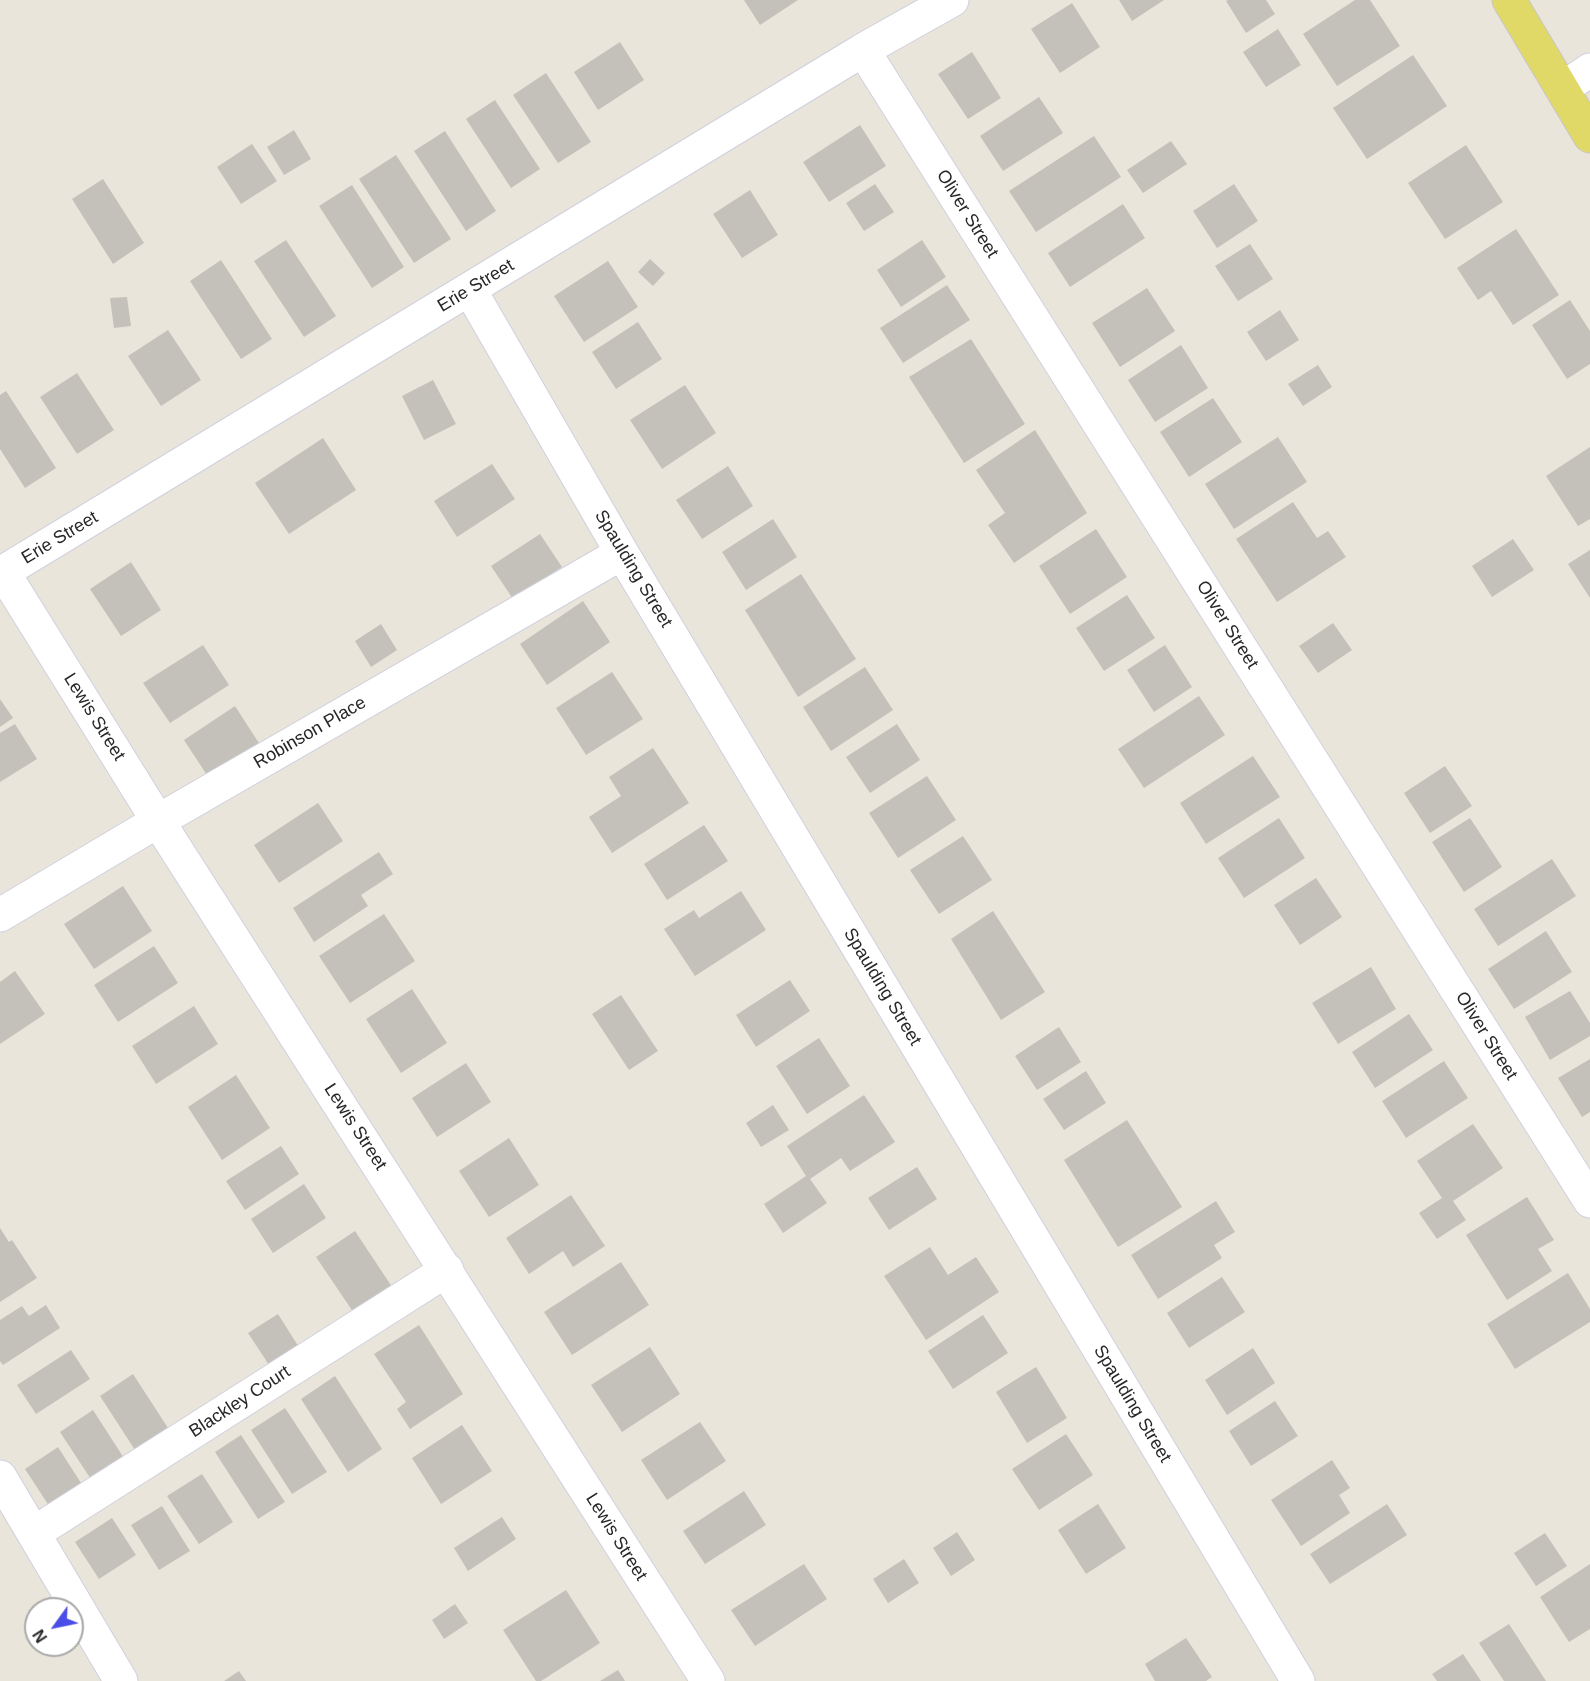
<!DOCTYPE html>
<html>
<head>
<meta charset="utf-8">
<style>
  body { margin:0 }
  #map { position:relative; width:1590px; height:1681px; overflow:hidden; background:#e9e5da; font-family:Arial,sans-serif }
  canvas { display:block }
  .north { position:absolute; left:24px; top:1597px; width:60px; height:60px; box-sizing:border-box; background:#fff; border:2px solid #a9a9a9; border-radius:50%; rotate:237deg; font-size:16px; font-weight:700; line-height:24px; text-align:center; color:#272727 }
  .north::after { content:''; display:block; margin:auto; width:21px; height:27px; background:#4a4de6; clip-path:polygon(50% 0,100% 100%,50% 72%,0 100%) }
</style>
</head>
<body>
<div id="map">
<canvas width="1590" height="1681"></canvas>
<div class="north">N</div>
</div>
<script>
const g = document.querySelector('canvas').getContext('2d');
g.lineJoin = 'round';
function fillPath(path, color) { g.fillStyle = color; g.fill(path, 'evenodd'); }
const poly = rows => new Path2D(rows.map(r => 'M' + r).join(''));
function trace(path, color, width, dash) { g.strokeStyle = color; g.lineWidth = width; g.lineCap = dash ? 'butt' : 'round'; g.setLineDash(dash || []); g.stroke(path); }
function label(font, color, halo, rows, align = 'center') {
  g.font = font + ' Arial,sans-serif'; g.lineWidth = 4.5; g.setLineDash([]); g.textBaseline = 'middle'; g.strokeStyle = halo; g.fillStyle = color; for (const [text, x, y, turn = 0] of rows) {
    g.save(); g.translate(x, y); g.rotate((+turn || 0) * Math.PI / 180); g.textAlign = isNaN(turn) ? turn : align; if (halo) g.strokeText(text, 0, 0); g.fillText(text, 0, 0); g.restore();
  }
}
const building = poly([
  [744,0,798,0,760,25],
  [1119,0,1164,0,1132,21],
  [1228,0,1266,0,1275,14,1246,33,1226,1],
  [1355,0,1370,0,1400,46,1337,86,1303,34],
  [1072,3,1100,47,1060,73,1031,29],
  [1278,29,1301,65,1266,87,1243,52],
  [620,42,644,80,598,110,574,72],
  [972,52,1001,98,968,119,938,74],
  [1413,55,1447,106,1367,159,1333,108],
  [546,73,591,142,558,163,513,95],
  [1039,97,1063,133,1003,171,980,136],
  [495,100,540,169,511,188,466,119],
  [860,125,886,166,829,202,803,162],
  [294,130,311,159,284,175,267,147],
  [445,131,496,211,466,231,414,151],
  [1094,136,1121,177,1036,232,1009,191],
  [1171,141,1187,164,1143,193,1127,170],
  [252,144,277,181,241,204,217,167],
  [1466,145,1503,202,1445,239,1408,183],
  [396,155,451,239,414,263,359,179],
  [103,179,144,243,113,264,72,199],
  [875,184,894,212,864,231,846,203],
  [1234,184,1258,221,1217,248,1193,211],
  [352,185,404,267,372,288,319,206],
  [750,190,778,235,742,258,713,214],
  [1123,204,1145,238,1070,287,1048,253],
  [1516,229,1559,295,1513,325,1491,291,1478,300,1457,268],
  [286,240,336,316,304,337,254,261],
  [922,240,946,277,901,307,877,270],
  [1250,244,1273,279,1238,301,1215,266],
  [650,259,665,273,653,286,638,272],
  [221,260,272,339,241,359,190,281],
  [608,261,638,307,584,342,554,296],
  [947,285,970,320,903,363,880,328],
  [1147,288,1175,331,1120,367,1092,323],
  [127,297,131,326,114,328,110,298],
  [1570,300,1590,331,1590,364,1567,379,1532,325],
  [1280,310,1299,340,1266,361,1247,332],
  [638,322,662,359,616,389,592,352],
  [168,330,201,380,161,406,128,356],
  [971,339,1025,424,964,463,909,377],
  [1181,345,1208,388,1155,422,1128,380],
  [1318,365,1332,387,1303,406,1288,384],
  [77,373,114,430,77,454,40,397],
  [433,380,456,424,424,440,402,396],
  [685,385,716,433,662,469,630,420],
  [6,391,56,468,25,488,0,449,0,395],
  [1213,398,1242,442,1189,477,1160,432],
  [1035,430,1087,513,1014,563,988,525,1005,513,976,470],
  [1278,437,1307,482,1234,529,1205,484],
  [323,438,356,490,289,534,255,483],
  [1590,447,1590,519,1578,526,1546,476],
  [492,464,515,499,457,537,434,501],
  [728,466,753,506,702,539,676,500],
  [1293,502,1317,538,1328,531,1346,557,1277,602,1236,539],
  [773,519,797,557,746,590,722,552],
  [1096,529,1127,577,1070,614,1039,566],
  [540,534,562,567,513,599,491,566],
  [1513,539,1534,570,1492,597,1472,566],
  [1590,550,1590,598,1568,564],
  [131,562,161,610,121,636,90,589],
  [801,574,856,659,798,697,745,610],
  [1127,595,1155,638,1104,671,1076,628],
  [583,601,610,642,547,685,520,644],
  [1333,623,1352,650,1318,673,1299,646],
  [381,624,397,650,371,667,355,641],
  [203,645,229,685,170,723,143,683],
  [1165,645,1192,687,1154,712,1127,670],
  [865,667,893,710,831,751,803,707],
  [612,672,643,719,586,755,556,708],
  [1199,696,1225,735,1144,788,1118,749],
  [0,699,13,718,0,727],
  [235,706,275,768,224,801,184,740],
  [15,724,37,759,0,782,0,733],
  [897,724,920,760,870,793,846,757],
  [653,748,689,803,612,853,589,817,621,796,609,777],
  [1253,756,1280,797,1206,844,1180,803],
  [1445,766,1472,806,1430,833,1404,793],
  [927,776,956,820,898,858,869,813],
  [318,803,343,841,279,883,254,845],
  [1279,818,1305,858,1244,898,1218,858],
  [1470,818,1502,867,1464,892,1432,842],
  [704,825,728,861,667,900,644,864],
  [963,836,992,880,939,914,910,870],
  [379,852,393,874,361,895,368,906,314,942,293,908],
  [1552,859,1576,896,1498,946,1474,909],
  [1316,878,1342,917,1300,945,1274,905],
  [123,886,152,931,94,969,64,924],
  [741,891,766,930,695,976,664,929,694,910,699,918],
  [993,911,1045,992,1001,1020,951,939],
  [384,914,415,961,350,1003,319,956],
  [1546,931,1572,972,1514,1009,1488,969],
  [154,946,178,983,118,1022,94,985],
  [1371,967,1396,1009,1338,1044,1312,1003],
  [15,971,45,1014,0,1044,0,982],
  [790,980,810,1011,756,1047,736,1015],
  [412,989,447,1043,401,1073,366,1019],
  [1570,991,1590,1023,1590,1036,1550,1060,1525,1017],
  [621,995,658,1051,629,1070,592,1014],
  [194,1006,218,1044,156,1084,132,1046],
  [1409,1014,1433,1050,1375,1088,1352,1052],
  [1059,1027,1081,1062,1037,1090,1015,1056],
  [819,1038,850,1086,807,1114,776,1066],
  [1590,1059,1590,1112,1582,1117,1558,1078],
  [1444,1061,1468,1098,1406,1138,1382,1101],
  [466,1063,491,1102,437,1137,412,1098],
  [1086,1071,1106,1103,1064,1130,1043,1099],
  [236,1075,270,1128,222,1160,188,1107],
  [864,1095,895,1142,850,1171,841,1158,810,1179,827,1203,783,1233,764,1204,806,1176,787,1146],
  [773,1105,789,1130,761,1147,746,1123],
  [1127,1120,1182,1207,1118,1247,1064,1160],
  [1473,1124,1503,1168,1453,1201,1466,1220,1437,1239,1419,1213,1442,1198,1417,1161],
  [509,1138,539,1185,489,1217,459,1171],
  [281,1146,299,1174,245,1210,226,1181],
  [917,1167,937,1199,889,1230,868,1198],
  [304,1184,326,1218,273,1253,251,1219],
  [571,1195,605,1246,573,1267,563,1251,529,1274,506,1238],
  [1527,1197,1554,1240,1538,1249,1552,1271,1507,1300,1466,1235],
  [1216,1201,1235,1232,1214,1245,1222,1258,1158,1299,1131,1255],
  [0,1228,9,1242,12,1240,37,1278,0,1302],
  [355,1231,408,1311,370,1337,316,1257],
  [930,1247,948,1275,976,1257,999,1292,926,1340,884,1276],
  [621,1262,649,1305,572,1355,544,1312],
  [1568,1273,1590,1309,1590,1322,1515,1369,1487,1324],
  [1222,1277,1245,1312,1189,1348,1167,1313],
  [46,1305,60,1328,3,1365,0,1361,0,1320,22,1306,29,1316],
  [278,1314,302,1352,273,1371,248,1333],
  [983,1315,1008,1353,953,1389,928,1351],
  [419,1325,463,1394,410,1429,397,1409,406,1402,374,1354],
  [650,1347,680,1394,622,1432,591,1385],
  [1253,1348,1275,1383,1227,1415,1205,1380],
  [71,1350,90,1379,36,1414,17,1385],
  [1036,1367,1067,1418,1027,1443,996,1392],
  [133,1374,179,1445,146,1467,100,1396],
  [335,1376,382,1449,348,1472,301,1399],
  [1275,1401,1298,1436,1251,1466,1229,1431],
  [285,1408,327,1472,292,1494,251,1430],
  [93,1410,131,1469,98,1490,60,1432],
  [700,1422,726,1461,667,1500,641,1460],
  [462,1425,492,1471,441,1504,412,1458],
  [1066,1434,1093,1475,1039,1510,1012,1469],
  [241,1435,285,1502,258,1519,215,1452],
  [58,1447,88,1494,55,1515,25,1469],
  [1332,1460,1350,1488,1339,1495,1350,1513,1301,1546,1271,1500],
  [202,1474,233,1522,199,1544,167,1496],
  [744,1491,766,1525,705,1564,683,1531],
  [1098,1504,1126,1548,1086,1574,1058,1530],
  [1387,1504,1407,1535,1330,1584,1310,1554],
  [162,1506,190,1551,159,1570,131,1525],
  [502,1517,516,1539,468,1571,454,1548],
  [112,1518,136,1555,99,1579,75,1542],
  [957,1532,975,1560,951,1576,933,1548],
  [1545,1533,1567,1566,1536,1586,1514,1553],
  [904,1559,919,1583,888,1603,873,1579],
  [804,1564,827,1599,755,1646,731,1610],
  [1590,1564,1590,1629,1569,1642,1540,1597],
  [566,1590,600,1643,541,1681,536,1681,503,1630],
  [455,1604,468,1623,444,1639,432,1620],
  [1509,1624,1546,1681,1504,1681,1479,1643],
  [1186,1638,1212,1677,1206,1681,1155,1681,1145,1664],
  [1463,1654,1481,1681,1437,1681,1432,1674],
  [618,1670,625,1681,600,1681],
  [239,1671,246,1681,224,1681]
]);
const minor = poly([
  [863,50,1590,1201],
  [1562,89,1590,70],
  [470,290,622,553,1298,1681],
  [3,572,158,821,708,1681],
  [0,574,863,50,952,0],
  [0,915,158,821,622,553],
  [0,1477,121,1681],
  [34,1533,447,1270]
]);
const major = poly([
  [1509,0,1590,136]
]);
const streetNames = [
  ["Oliver Street",967,214,58],
  ["Erie Street",476,286,-31],
  ["Erie Street",60,538,-31],
  ["Spaulding Street",633,569,59],
  ["Oliver Street",1227,625,58],
  ["Lewis Street",94,717,58],
  ["Robinson Place",310,733,-30],
  ["Spaulding Street",882,987,59],
  ["Oliver Street",1486,1036,58],
  ["Lewis Street",355,1127,57],
  ["Blackley Court",240,1402,-33],
  ["Spaulding Street",1132,1404,59],
  ["Lewis Street",616,1537,58]
];
fillPath(building, '#c4c1ba');
trace(minor, '#d0d0df', 35);
trace(major, '#c7c7c7', 35);
trace(minor, '#fff', 33);
trace(major, '#e1d967', 33);
label('18px', '#272727', '#fff', streetNames);
</script>
</body>
</html>
